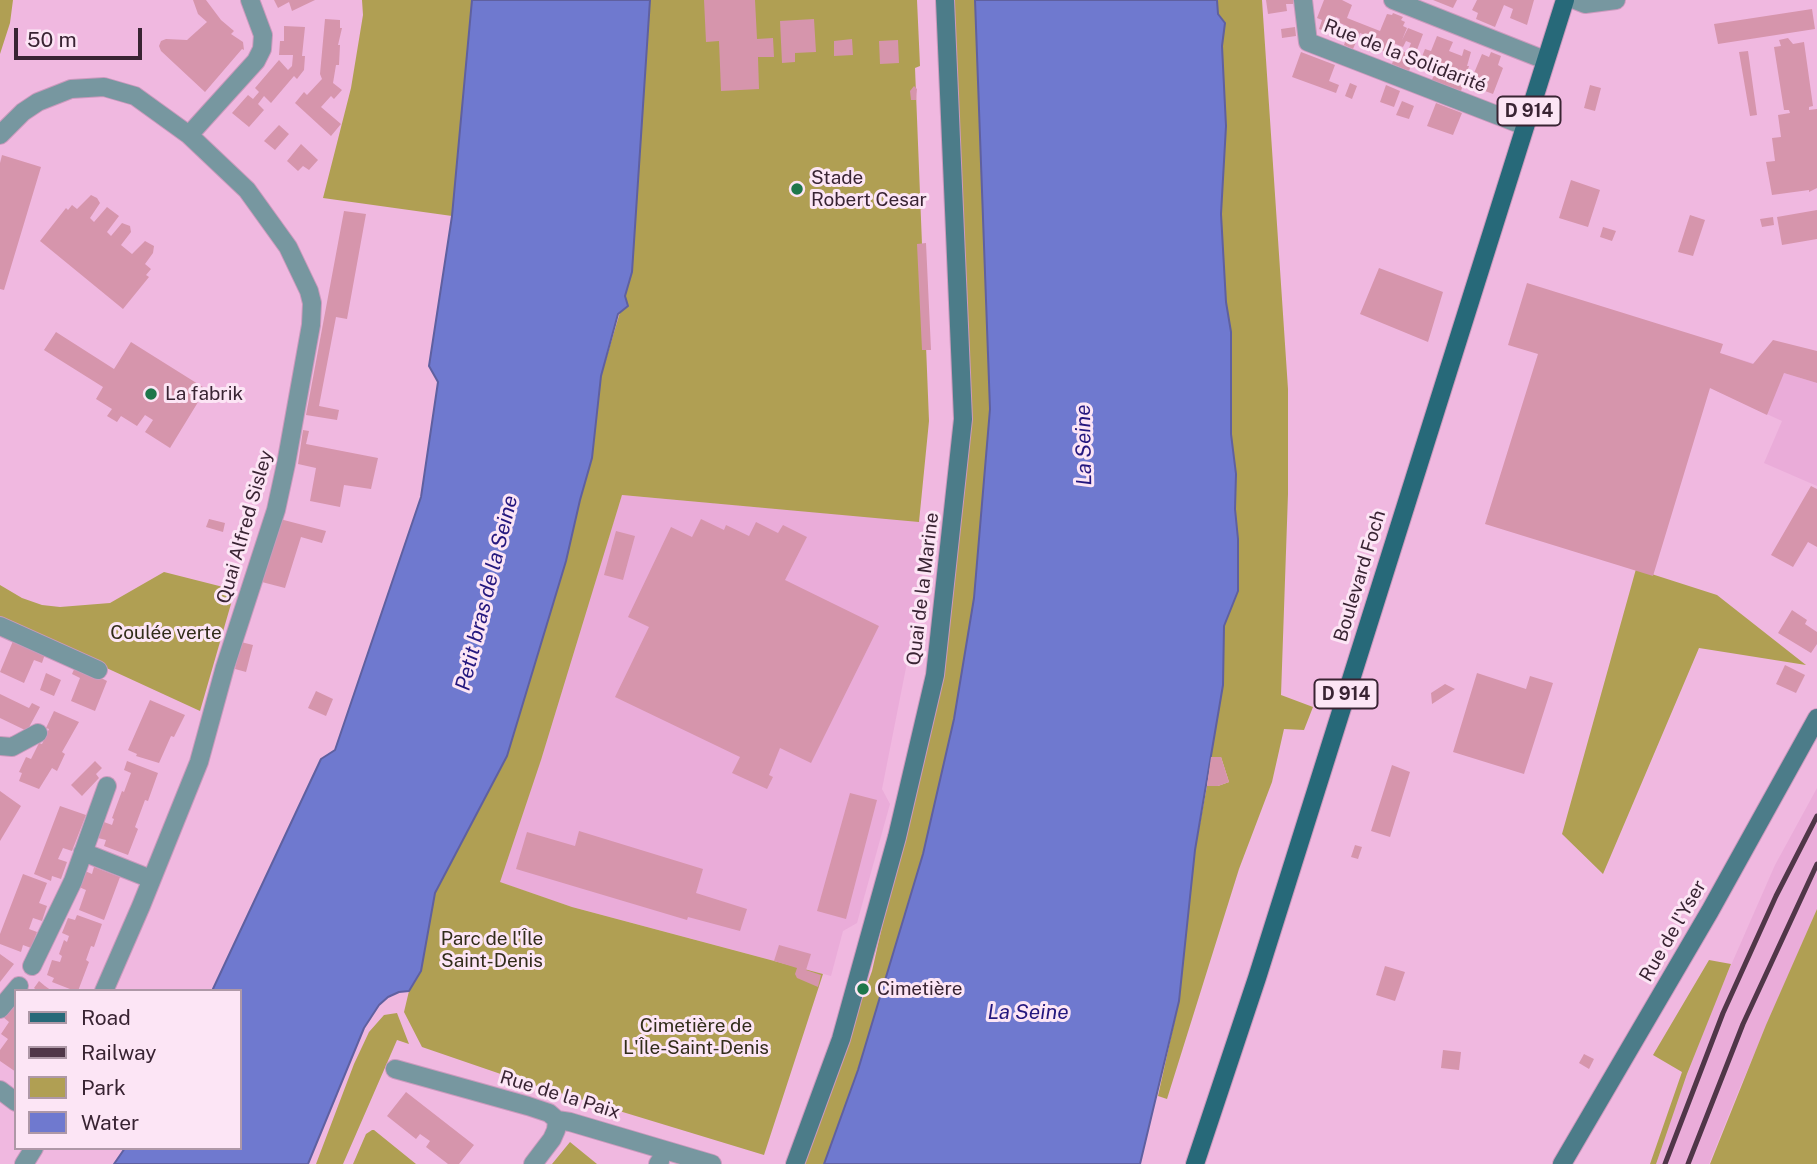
<!DOCTYPE html>
<html>
<head>
<meta charset="utf-8">
<style>
  body { margin:0 }
  #map { position:relative; width:1817px; height:1164px; overflow:hidden; background:#f0b8e0; font-family:"Public Sans",sans-serif }
  canvas { display:block }
  .legend { position:absolute; left:14px; top:989px; width:228px; height:161px; box-sizing:border-box; background:#fce5f5; border:2px solid #ae98a7; margin:0; padding:9px 12px; list-style:none; font-size:21px; color:#392433 }
  .legend li { display:flex; align-items:center; gap:14px; height:35px }
  .legend b { width:35px; border:2px solid #ae98a7 }
  .scale { position:absolute; left:14px; top:28px; width:128px; height:32px; box-sizing:border-box; border:4px solid #392433; border-top:0; padding-left:9px; font-size:21px; line-height:24px; white-space:nowrap; color:#392433; -webkit-text-stroke:5px #fce5f5; paint-order:stroke }
</style>
</head>
<body>
<div id="map">
<canvas width="1817" height="1164"></canvas>
<ul class="legend">
<li><b style="height:9px;background:#276979"></b>Road</li>
<li><b style="height:9px;background:#503648"></b>Railway</li>
<li><b style="height:19px;background:#b09f53"></b>Park</li>
<li><b style="height:19px;background:#6f79cf"></b>Water</li>
</ul>
<div class="scale">50 m</div>
</div>
<script>
const g = document.querySelector('canvas').getContext('2d');
g.lineJoin = 'round';
function fillPath(path, color) { g.fillStyle = color; g.fill(path, 'evenodd'); }
const poly = rows => new Path2D(rows.map(r => 'M' + r).join(''));
function trace(path, color, width, dash) { g.strokeStyle = color; g.lineWidth = width; g.lineCap = dash ? 'butt' : 'round'; g.setLineDash(dash || []); g.stroke(path); }
function label(font, color, halo, rows, align = 'center') {
  g.font = font + ' "Public Sans",sans-serif'; g.lineWidth = 6; g.setLineDash([]); g.textBaseline = 'middle'; g.strokeStyle = halo; g.fillStyle = color; for (const [text, x, y, turn = 0] of rows) {
    g.save(); g.translate(x, y); g.rotate((+turn || 0) * Math.PI / 180); g.textAlign = isNaN(turn) ? turn : align; if (halo) g.strokeText(text, 0, 0); g.fillText(text, 0, 0); g.restore();
  }
}
const built = poly([
  [1720,353,1817,383,1817,486,1764,463,1782,421,1710,388],
  [622,495,927,522,921,592,882,789,890,804,857,923,843,931,831,976,572,907,499,882],
  [1817,788,1817,909,1738,1092,1709,1164,1653,1164,1714,1004,1775,865]
]);
const green = poly([
  [0,0,13,0,10,23,0,54],
  [362,0,472,0,452,216,323,198,351,88,363,15],
  [650,0,917,0,920,66,915,68,929,421,919,522,622,495,541,760,500,882,572,907,823,974,764,1155,524,1082,422,1047,404,1012,409,991,421,971,435,893,507,756,592,458,601,376,632,272],
  [953,0,975,0,988,323,990,409,974,598,954,719,923,854,886,980,858,1070,824,1164,803,1164,872,971,940,670,951,609,957,543],
  [1217,0,1262,0,1288,389,1288,494,1281,695,1313,707,1304,730,1284,729,1272,782,1239,869,1167,1099,1158,1096,1179,1001,1195,850,1207,786,1218,786,1229,782,1221,757,1211,757,1223,685,1224,626,1238,591,1238,539,1235,509,1236,474,1231,434,1231,332,1226,302,1221,214,1226,126,1222,46,1225,23,1218,14],
  [1636,569,1717,595,1806,665,1699,648,1603,874,1562,834],
  [164,572,235,590,200,711,0,619,0,585,22,598,42,605,60,607,110,603],
  [1817,909,1817,1164,1710,1164,1766,1025],
  [1709,960,1731,964,1687,1074,1656,1164,1650,1164,1682,1072,1653,1055],
  [397,1013,409,1044,397,1040,343,1164,316,1164,354,1064,369,1032,384,1015],
  [372,1130,374,1130,416,1164,353,1164,366,1134],
  [570,1142,597,1164,552,1164]
]);
const water = poly([
  [472,0,650,0,632,272,625,296,628,306,618,314,601,376,592,458,580,500,566,561,507,756,435,893,421,971,409,991,399,992,388,997,379,1005,364,1028,308,1164,114,1164,125,1148,240,1148,240,991,212,991,321,759,335,750,421,497,438,382,429,366,452,216,472,0],
  [975,0,1217,0,1218,14,1225,23,1222,46,1226,126,1221,214,1226,302,1231,332,1231,434,1236,474,1235,509,1238,539,1238,591,1224,626,1223,685,1195,850,1179,1001,1140,1164,824,1164,858,1070,923,854,954,719,974,598,990,409,975,0]
]);
const building = poly([
  [193,0,206,0,221,20,234,31,231,34,243,42,244,50,242,49,205,92,161,51,159,46,161,41,166,39,187,40,207,22,198,14],
  [274,0,315,0,292,11,289,2,278,8],
  [704,0,755,0,757,39,773,38,774,57,758,57,759,89,721,91,719,41,706,42],
  [1266,0,1293,0,1293,4,1286,4,1287,11,1268,14],
  [1324,0,1342,0,1352,5,1347,18,1380,31,1387,14,1392,15,1393,13,1403,17,1401,20,1405,22,1403,26,1407,28,1402,40,1408,28,1423,34,1409,71,1392,64,1397,49,1407,53,1411,43,1406,41,1403,47,1393,43,1388,53,1374,47,1377,40,1360,33,1353,49,1344,45,1349,31,1346,30,1347,26,1338,22,1340,19,1336,17,1329,33,1319,29,1322,20,1317,18],
  [1433,0,1457,0,1453,8],
  [1477,0,1534,0,1527,25,1510,18,1513,9,1504,5,1495,27,1476,19,1478,13,1472,10],
  [1812,9,1815,29,1718,44,1714,24],
  [325,19,340,20,340,28,342,28,338,45,340,45,339,65,336,65,333,83,342,90,334,99,331,96,321,107,341,124,331,136,295,103,304,92,307,95,322,79,320,74],
  [814,19,816,52,795,53,795,62,782,63,780,21],
  [284,26,305,27,302,56,305,56,304,70,297,79,294,76,271,103,264,96,258,104,264,110,249,127,232,113,248,95,253,99,259,92,255,88,279,60,288,70,292,66,293,55,279,55,280,41,284,41],
  [1295,27,1296,36,1282,38,1281,29],
  [1437,36,1453,42,1449,51,1462,56,1464,49,1471,52,1467,66,1469,66,1461,91,1432,80,1435,71,1419,64,1425,49,1431,51],
  [1788,38,1793,44,1804,42,1813,106,1809,107,1809,110,1817,109,1817,188,1809,192,1809,190,1772,195,1766,162,1775,161,1772,138,1781,137,1778,115,1790,113,1789,110,1784,110,1774,47,1781,46,1779,40],
  [852,39,853,55,834,56,834,41],
  [898,40,899,63,880,64,879,41],
  [1748,51,1757,115,1750,116,1739,52],
  [1301,52,1335,65,1329,81,1339,85,1336,93,1292,77],
  [1491,52,1501,56,1498,65,1503,68,1493,94,1469,85,1482,54,1489,57],
  [1350,83,1357,86,1352,99,1345,96],
  [1386,85,1400,91,1394,107,1380,102],
  [1590,85,1601,88,1595,111,1584,108],
  [914,86,917,89,916,100,911,100,910,91],
  [1402,101,1414,106,1409,119,1396,115],
  [1436,103,1462,113,1453,135,1427,126],
  [279,125,289,134,275,150,264,141],
  [301,144,318,160,309,170,303,166,298,171,287,161],
  [2,155,41,167,4,290,0,289,0,163],
  [1571,180,1600,190,1588,227,1559,218],
  [91,195,97,198,100,203,90,218,94,222,107,207,119,216,107,232,111,236,122,223,130,226,131,232,121,245,132,254,145,241,154,246,153,253,145,264,151,269,146,275,149,277,123,309,40,241,66,208,68,210,72,205,77,209],
  [1817,210,1817,239,1782,245,1777,217],
  [344,211,366,214,347,319,336,317,319,406,339,410,337,420,306,415],
  [1690,215,1705,220,1693,256,1678,252],
  [1773,217,1774,225,1762,227,1760,219],
  [1603,227,1616,231,1612,241,1600,237],
  [926,243,931,350,922,350,917,244],
  [1379,268,1443,292,1428,342,1360,314],
  [1527,283,1723,344,1720,353,1753,364,1773,340,1817,351,1817,383,1784,373,1767,415,1710,388,1653,576,1485,524,1538,354,1508,345],
  [56,332,114,369,131,342,206,389,170,448,145,432,153,420,145,415,137,426,121,416,117,422,107,416,112,409,96,399,103,387,44,350],
  [303,430,309,431,306,444,378,458,371,489,344,485,340,507,310,501,316,468,298,464],
  [1811,486,1817,489,1817,547,1808,542,1793,567,1771,555],
  [276,518,326,531,322,543,301,537,285,588,258,581],
  [209,519,225,523,223,532,206,527],
  [701,519,724,530,726,525,749,536,756,522,778,533,783,525,807,537,785,580,879,626,811,763,780,748,769,775,773,777,767,789,732,773,740,757,615,697,649,627,628,617,671,527,692,537],
  [616,531,635,536,623,580,604,575],
  [1792,610,1807,620,1805,624,1817,632,1817,644,1811,653,1778,633],
  [13,641,45,654,42,663,34,660,24,683,0,672],
  [241,642,253,645,246,672,235,669],
  [76,665,107,681,95,711,71,701,80,678,72,674],
  [1785,665,1805,675,1796,693,1776,684],
  [46,673,61,680,54,696,40,690],
  [1477,673,1526,689,1530,676,1553,683,1524,774,1453,752],
  [1445,684,1455,689,1432,704,1431,693],
  [316,691,333,699,326,716,308,708],
  [0,694,29,708,32,703,40,707,27,731,0,718],
  [150,700,185,715,174,737,171,736,159,763,136,756,137,754,128,750],
  [54,711,79,722,62,752,65,754,57,771,52,768,39,789,19,781,22,773,19,772,26,757,31,759,39,743,42,744,49,729,46,728],
  [1211,757,1221,757,1229,782,1218,786,1207,786],
  [95,761,102,768,96,774,99,778,82,796,71,785],
  [127,761,158,773,148,801,145,800,135,827,138,829,128,855,104,846,106,840,98,838,104,822,112,825,114,819,112,818,122,791,124,792,131,773,124,770],
  [1392,765,1410,772,1390,837,1371,831],
  [0,791,21,806,0,841],
  [850,793,877,800,846,919,817,911],
  [60,806,86,815,72,851,63,848,58,859,67,862,61,879,52,876,51,881,34,874],
  [579,831,703,869,696,893,747,909,740,931,688,917,687,920,516,869,527,832,575,846],
  [1355,845,1362,847,1358,859,1351,857],
  [94,867,120,877,104,920,79,910,86,890,79,887,85,871,92,874],
  [23,874,47,883,39,903,47,906,42,921,33,918,29,929,37,932,31,948,23,945,21,952,0,944,0,934],
  [77,915,102,924,94,947,91,946,86,960,89,962,78,991,75,991,52,982,54,978,47,975,52,960,60,962,62,956,59,954,64,940,67,942,69,936,62,933,68,918,75,920],
  [779,945,811,954,806,970,821,975,818,987,797,978,795,974,797,968,774,961],
  [0,954,14,964,0,982],
  [1385,966,1405,972,1395,1001,1376,995],
  [39,981,45,986,52,991,38,991,34,988],
  [12,1003,16,1005,16,1072,0,1061,0,1050,8,1039,1,1034,9,1022,3,1017],
  [1443,1050,1461,1052,1459,1070,1441,1068],
  [1584,1054,1594,1059,1589,1069,1579,1063],
  [406,1092,474,1145,459,1164,448,1164,426,1147,430,1141,420,1134,416,1139,387,1116]
]);
const street = poly([
  [1303,0,1308,42,1525,126],
  [1393,0,1545,60],
  [1575,0,1585,4,1616,0],
  [0,135,23,112,38,102,71,89,104,87,135,96,189,135,247,190,288,247,309,291,312,303,311,325,286,464,276,510,225,667,199,762,141,906,104,991],
  [189,135,256,61,262,49,263,35,250,0],
  [0,626,98,670],
  [0,746,12,747,38,733],
  [83,852,151,879],
  [32,966,73,881,107,786],
  [0,1009,19,986],
  [395,1069,528,1106,549,1113,557,1120,570,1122,712,1164],
  [0,1090,16,1102],
  [24,1164,34,1148],
  [533,1164,552,1139,556,1130,557,1120],
  [658,1164,660,1161]
]);
const secondary = poly([
  [795,1164,841,1039,897,837,935,675,963,419,945,0],
  [1562,1164,1710,911,1817,718]
]);
const primary = poly([
  [1195,1164,1257,978,1565,0]
]);
const rail = poly([
  [1665,1164,1723,1013,1776,896,1817,816],
  [1688,1164,1743,1024,1817,864]
]);
const markers = [
  [797,189,7,"#1e774b"],
  [151,394,7,"#1e774b"],
  [863,989,7,"#1e774b"]
];
const shields = [
  [1529,111,63],
  [1346,694,63]
];
const shieldNames = [
  ["D 914",1529,111],
  ["D 914",1346,694]
];
const streetNames = [
  ["Rue de la Solidarité",1405,56,21],
  ["Quai Alfred Sisley",245,527,-74],
  ["Boulevard Foch",1360,576,-73],
  ["Quai de la Marine",923,589,-83],
  ["Rue de l'Yser",1673,931,-60],
  ["Rue de la Paix",560,1095,17]
];
const poiNames = [
  ["Stade",811,178],
  ["Robert Cesar",811,200],
  ["La fabrik",165,394],
  ["Cimetière",877,989]
];
const parkNames = [
  ["Coulée verte",166,633],
  ["Parc de l'Île",492,939],
  ["Saint-Denis",492,961],
  ["Cimetière de",696,1026],
  ["L'Île-Saint-Denis",696,1048]
];
const waterNames = [
  ["La Seine",1084,445,-91],
  ["Petit bras de la Seine",487,593,-76],
  ["La Seine",1028,1013]
];
fillPath(built, '#eaacd9');
fillPath(green, '#b09f53');
fillPath(water, '#6f79cf');
trace(water, '#5f60a0', 2);
fillPath(building, '#d695ac');
trace(street, '#cb9abd', 20);
trace(secondary, '#cb9abd', 20);
trace(primary, '#cb9abd', 20);
trace(street, '#7797a0', 18);
trace(secondary, '#4c7c89', 18);
trace(primary, '#276979', 18);
trace(rail, '#503648', 5);
for (const [x, y, r, color] of markers) { const dot = new Path2D(); dot.arc(x, y, r, 0, 2 * Math.PI); g.fillStyle = color; g.fill(dot); trace(dot, '#fce5f5', 2.5); }
for (const [x, y, w] of shields) { const box = new Path2D(); box.roundRect(x - w / 2, y - 14.5, w, 29, 5); g.fillStyle = '#fce5f5'; g.fill(box); trace(box, '#392433', 2); }
label('bold 18px', '#392433', null, shieldNames);
label('19px', '#392433', '#fce5f5', streetNames);
label('19px', '#392433', '#fce5f5', poiNames, 'left');
label('19px', '#312c19', '#fce5f5', parkNames);
label('italic 21px', '#24177e', '#fce5f5', waterNames);
</script>
</body>
</html>
